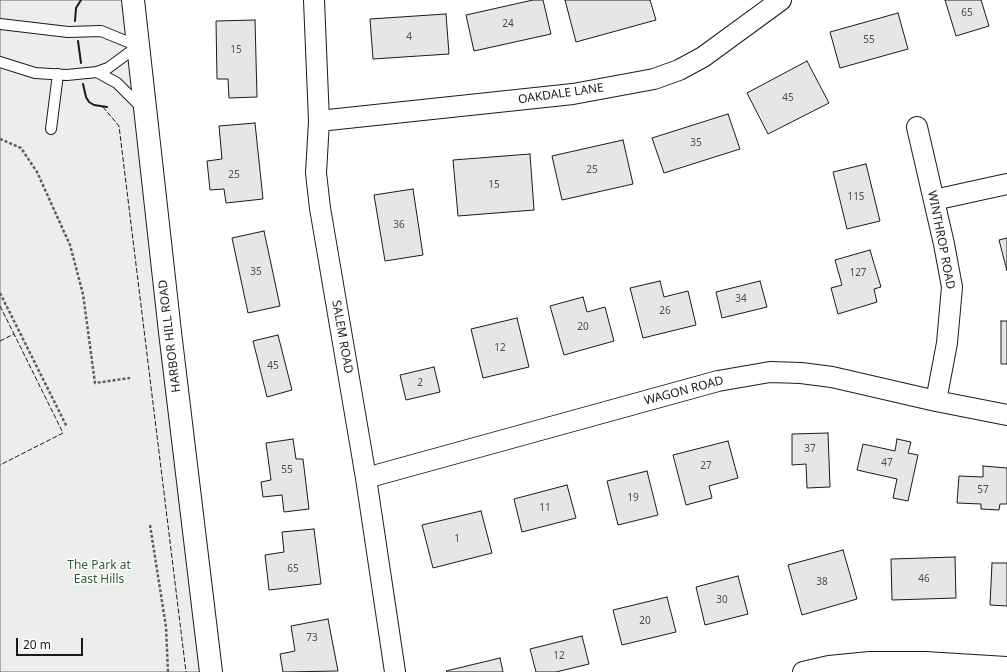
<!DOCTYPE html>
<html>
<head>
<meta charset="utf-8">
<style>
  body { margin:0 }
  #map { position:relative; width:1007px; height:672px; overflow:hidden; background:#fff; font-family:"Noto Sans",sans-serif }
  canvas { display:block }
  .scale { position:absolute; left:16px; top:638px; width:67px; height:18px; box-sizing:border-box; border:2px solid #1a1a1a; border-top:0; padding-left:5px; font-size:12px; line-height:14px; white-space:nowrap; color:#1a1a1a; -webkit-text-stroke:3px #fff; paint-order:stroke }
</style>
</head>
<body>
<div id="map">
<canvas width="1007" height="672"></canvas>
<div class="scale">20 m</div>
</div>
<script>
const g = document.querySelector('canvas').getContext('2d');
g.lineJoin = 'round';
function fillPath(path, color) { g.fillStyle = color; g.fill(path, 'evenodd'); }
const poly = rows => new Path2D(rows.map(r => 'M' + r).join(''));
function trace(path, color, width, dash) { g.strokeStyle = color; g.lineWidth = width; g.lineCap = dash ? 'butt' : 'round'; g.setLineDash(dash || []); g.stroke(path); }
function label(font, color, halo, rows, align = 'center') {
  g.font = font + ' "Noto Sans",sans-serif'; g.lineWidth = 3; g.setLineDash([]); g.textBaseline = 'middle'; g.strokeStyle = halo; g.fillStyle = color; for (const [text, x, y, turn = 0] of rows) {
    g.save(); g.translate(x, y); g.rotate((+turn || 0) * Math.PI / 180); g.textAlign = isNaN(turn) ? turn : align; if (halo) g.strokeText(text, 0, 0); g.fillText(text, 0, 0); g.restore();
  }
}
const green = poly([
  [0,0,133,0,211,672,0,672,0,0]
]);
const building = poly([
  [533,0,543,0,551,34,474,51,466,15,533,0],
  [565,0,650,0,656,20,576,42,565,0],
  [945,0,981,0,989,26,956,36,945,0],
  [898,13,908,49,840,68,830,32,898,13],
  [446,14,449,54,373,59,370,19,446,14],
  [255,20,257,97,229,98,228,79,217,79,216,21,255,20],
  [807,61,829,103,768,134,747,93,807,61],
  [728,114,740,149,664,173,652,138,728,114],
  [255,123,263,199,226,203,224,189,210,190,207,161,222,159,219,126,255,123],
  [623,140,633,184,562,200,552,156,623,140],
  [530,154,534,210,458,216,453,160,530,154],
  [866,164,880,221,847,229,833,172,866,164],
  [413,189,423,255,385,261,374,195,413,189],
  [264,231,280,306,248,313,232,238,264,231],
  [1007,238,1007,271,999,240,1007,238],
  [870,250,881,287,874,289,877,302,838,314,831,288,842,285,835,260,870,250],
  [660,281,664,297,688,291,696,325,643,338,630,288,660,281],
  [760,281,767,307,722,318,716,292,760,281],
  [583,297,587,312,605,307,614,341,564,355,550,306,583,297],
  [517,318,529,367,483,378,471,329,517,318],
  [1001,321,1007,321,1007,364,1001,364,1001,321],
  [278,335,292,390,267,397,253,341,278,335],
  [434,367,440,392,406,400,400,375,434,367],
  [828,433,830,487,807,488,806,464,792,465,792,434,828,433],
  [293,439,296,459,303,459,309,509,284,512,282,495,263,497,261,482,271,480,266,443,293,439],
  [897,439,911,442,908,453,918,455,908,501,893,498,897,479,857,470,863,444,895,451,897,439],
  [728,441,738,478,709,486,712,498,686,505,673,455,728,441],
  [983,466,1007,468,1007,504,1000,504,999,510,981,509,981,504,957,503,959,476,983,477,983,466],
  [647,471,658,515,618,525,607,481,647,471],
  [567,485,576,518,522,532,514,499,567,485],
  [481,511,492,553,433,568,422,525,481,511],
  [314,529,321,584,269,590,265,555,284,552,282,532,314,529],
  [843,550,857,599,802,615,788,565,843,550],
  [955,557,956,598,892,600,891,559,955,557],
  [992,563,1007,563,1007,606,990,605,992,563],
  [738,576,748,614,705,625,696,587,738,576],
  [667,597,676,632,622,645,613,610,667,597],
  [328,619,338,671,283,672,280,654,295,651,291,626,328,619],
  [582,636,589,664,556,672,536,672,530,649,582,636],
  [500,658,503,672,447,672,446,671,500,658]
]);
const path = poly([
  [0,139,21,148,37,172,70,245,83,294,95,383,130,378],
  [0,293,67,427],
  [150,525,166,627,168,672]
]);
const lane = poly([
  [0,24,68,32,101,31,138,46],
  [0,62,35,73,67,75,97,72,108,68,138,46],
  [97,72,117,83,142,108],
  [51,129,58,74]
]);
const street = poly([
  [314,0,319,121,316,173,320,208,366,478,395,672],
  [319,121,573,94,654,79,679,70,703,57,781,0],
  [917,127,944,244,952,287,947,343,936,401],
  [934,200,1007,184],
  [366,478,718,381,770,372,801,373,832,377,936,401,1007,415],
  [803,672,829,666,870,662,925,662,1007,667]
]);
const secondary = poly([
  [133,0,170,332,211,672]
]);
const fence = poly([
  [103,107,119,126,186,672],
  [0,306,14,334],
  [0,341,14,334,63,433,0,465]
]);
const wall = poly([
  [75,21,76,8,81,0],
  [78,41,81,63],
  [83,84,86,97,89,102,94,105,107,107]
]);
const numberNames = [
  ["65",967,13],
  ["24",508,24],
  ["4",409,37],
  ["55",869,40],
  ["15",236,50],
  ["45",788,98],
  ["35",696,143],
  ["25",592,170],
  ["25",234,175],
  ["15",494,185],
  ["115",856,197],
  ["36",399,225],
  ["35",256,272],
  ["127",858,273],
  ["34",741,299],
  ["26",665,311],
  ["20",583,327],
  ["12",500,348],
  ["45",273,366],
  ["2",420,383],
  ["37",810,449],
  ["47",887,463],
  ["27",706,466],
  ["55",287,470],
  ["57",983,490],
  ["19",633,498],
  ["11",545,508],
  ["1",457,539],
  ["65",293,569],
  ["46",924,579],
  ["38",822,582],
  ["30",722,600],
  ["20",645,621],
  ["73",312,638],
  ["12",559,656]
];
const streetNames = [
  ["OAKDALE LANE",561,94,-8],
  ["WINTHROP ROAD",941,240,79],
  ["HARBOR HILL ROAD",170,336,-97],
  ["SALEM ROAD",342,337,80],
  ["WAGON ROAD",684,391,-15]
];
const parkNames = [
  ["The Park at",99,566],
  ["East Hills",99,580]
];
fillPath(green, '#ededed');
trace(green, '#6a6a6a', 1);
fillPath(building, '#e6e6e6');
trace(building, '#1a1a1a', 1);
trace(lane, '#1a1a1a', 12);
trace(street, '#1a1a1a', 22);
trace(secondary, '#1a1a1a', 24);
trace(path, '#5f5f5f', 2.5, [3, 2]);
trace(lane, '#fff', 10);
trace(street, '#fff', 20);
trace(secondary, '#fff', 22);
trace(fence, '#1a1a1a', 1, [5, 2]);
trace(wall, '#1a1a1a', 2);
label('10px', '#4d4d4d', null, numberNames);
label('12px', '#1a1a1a', '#fff', streetNames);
label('12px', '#2b5a34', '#fff', parkNames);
</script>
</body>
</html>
